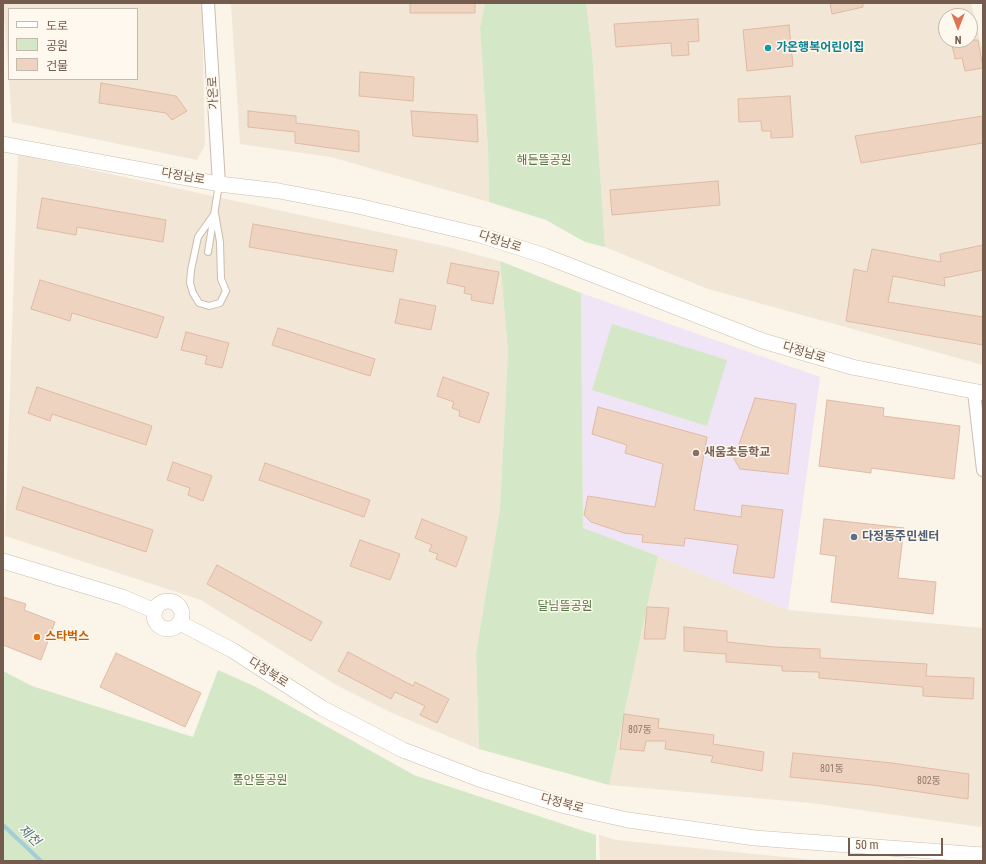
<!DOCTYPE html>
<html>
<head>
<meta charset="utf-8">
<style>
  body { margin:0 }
  #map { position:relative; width:986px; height:864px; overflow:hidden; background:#fbf4e8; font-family:"Roboto Condensed","Noto Sans KR",sans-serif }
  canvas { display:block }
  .frame { position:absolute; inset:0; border:4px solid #735b4d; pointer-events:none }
  .legend { position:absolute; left:8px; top:8px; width:130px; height:72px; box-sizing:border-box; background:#fef8ee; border:1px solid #c6b9ae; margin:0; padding:5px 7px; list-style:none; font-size:12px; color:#735b4d }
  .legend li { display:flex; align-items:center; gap:8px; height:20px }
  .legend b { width:20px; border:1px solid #c6b9ae }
  .north { position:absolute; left:938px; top:8px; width:40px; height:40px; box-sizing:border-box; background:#fef8ee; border:1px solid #c6b9ae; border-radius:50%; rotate:180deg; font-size:11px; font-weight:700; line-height:16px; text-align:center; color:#735b4d }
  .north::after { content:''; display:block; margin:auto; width:14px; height:18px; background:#dc7455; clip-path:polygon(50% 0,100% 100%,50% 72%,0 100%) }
  .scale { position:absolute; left:848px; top:838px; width:95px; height:18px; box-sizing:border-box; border:2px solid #735b4d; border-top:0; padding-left:5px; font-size:12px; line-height:14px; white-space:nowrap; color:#735b4d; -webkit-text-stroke:3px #fef8ee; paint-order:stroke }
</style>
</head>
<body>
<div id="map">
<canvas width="986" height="864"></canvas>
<div class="frame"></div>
<ul class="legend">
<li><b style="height:5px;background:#fff"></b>도로</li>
<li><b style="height:11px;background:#d4e8c7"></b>공원</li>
<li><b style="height:11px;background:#efd3c1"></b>건물</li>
</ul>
<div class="north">N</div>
<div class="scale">50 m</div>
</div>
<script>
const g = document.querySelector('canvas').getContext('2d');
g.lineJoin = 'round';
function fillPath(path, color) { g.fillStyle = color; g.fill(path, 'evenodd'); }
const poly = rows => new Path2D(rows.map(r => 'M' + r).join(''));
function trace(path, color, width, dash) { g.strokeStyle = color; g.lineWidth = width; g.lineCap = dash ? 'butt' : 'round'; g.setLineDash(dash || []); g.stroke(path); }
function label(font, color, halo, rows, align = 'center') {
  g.font = font + ' "Roboto Condensed","Noto Sans KR",sans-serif'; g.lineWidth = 3; g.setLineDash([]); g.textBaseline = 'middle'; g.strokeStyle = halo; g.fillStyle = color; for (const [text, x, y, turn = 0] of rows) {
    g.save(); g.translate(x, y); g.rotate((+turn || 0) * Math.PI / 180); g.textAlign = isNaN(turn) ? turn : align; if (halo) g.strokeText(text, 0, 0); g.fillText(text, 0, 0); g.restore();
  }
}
const residential = poly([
  [3,3,200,3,202,13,205,145,197,160,12,122],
  [9,9,137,9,137,79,9,79],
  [231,3,485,3,480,28,488,150,489,202,331,157,240,144],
  [586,3,971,3,983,52,983,365,708,289,605,247,592,50],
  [946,16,970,16,970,40,946,40],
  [18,154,444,246,500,261,508,351,500,508,476,653,479,749,392,713,336,685,201,600,5,536],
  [658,556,788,610,982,628,983,822,981,827,811,803,609,785],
  [599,835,616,840,823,861,600,861]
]);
const education = poly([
  [581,293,820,377,788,610,658,556,583,529]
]);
const green = poly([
  [485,3,586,3,592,50,605,247,585,242,546,220,489,202,488,150,480,28],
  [500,261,581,293,583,528,658,556,609,785,479,749,476,653,500,508,508,351],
  [612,324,727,360,707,426,592,390],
  [218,670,254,686,414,775,596,835,596,861,3,861,3,671,32,686,193,737]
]);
const stream = poly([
  [3,825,41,861]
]);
const building = poly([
  [410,3,475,3,475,13,410,13,410,3],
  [830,3,863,3,863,7,832,14,830,3],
  [698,19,699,41,688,42,689,55,672,56,671,43,616,47,614,24,698,19],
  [789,25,793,66,747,71,743,30,789,25],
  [951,40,978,40,983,68,965,71,962,58,955,59,951,40],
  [360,72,414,77,413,101,359,96,360,72],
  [101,83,176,96,187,111,172,120,166,113,99,103,101,83],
  [790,96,793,137,771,138,771,131,762,131,761,121,739,122,738,99,790,96],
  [248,111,296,116,296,123,359,131,359,152,295,143,295,132,248,127,248,111],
  [411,111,477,115,478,142,413,136,411,111],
  [983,116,983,143,861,163,855,136,983,116],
  [718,181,720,205,612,215,610,190,718,181],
  [42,198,166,220,163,242,77,227,76,235,37,228,42,198],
  [253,224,397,250,393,272,249,247,253,224],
  [983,245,983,270,944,278,945,286,893,276,888,302,983,317,983,345,846,321,854,269,867,272,872,249,941,262,940,254,983,245],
  [451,263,499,272,493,304,471,300,472,295,464,293,465,287,447,283,451,263],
  [40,280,164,317,157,338,72,313,70,321,31,309,40,280],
  [400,299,436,306,431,330,395,323,400,299],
  [278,328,375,359,370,376,272,345,278,328],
  [186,332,229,343,222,368,205,364,207,356,181,350,186,332],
  [443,377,489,393,479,423,459,416,460,411,452,408,454,402,437,396,443,377],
  [37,387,152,426,146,445,52,414,50,421,28,413,37,387],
  [755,398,796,404,788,474,740,469,734,459,755,398],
  [827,400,884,408,883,416,960,426,954,479,871,468,871,473,819,466,827,400],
  [598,407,707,437,694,510,741,517,742,505,783,510,774,578,733,573,738,545,685,538,684,546,642,542,643,535,624,533,591,522,584,515,588,496,655,507,663,464,625,453,627,445,592,434,598,407],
  [173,462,212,476,203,501,188,495,190,488,167,480,173,462],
  [265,463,370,500,364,517,259,480,265,463],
  [23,487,153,530,146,552,16,509,23,487],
  [422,519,467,537,456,567,436,559,438,554,429,551,432,545,415,538,422,519],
  [824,519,904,528,898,578,936,582,933,614,831,602,836,556,820,554,824,519],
  [360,540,400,554,390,580,350,566,360,540],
  [217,565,322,622,311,641,207,584,217,565],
  [3,597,26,604,24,610,55,622,41,660,3,645,3,597],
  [647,607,669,608,665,639,644,639,647,607],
  [684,627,727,631,727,642,774,647,820,649,820,658,927,664,926,676,974,678,973,699,923,696,923,687,819,678,819,672,782,671,782,666,726,662,726,654,684,651,684,627],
  [348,652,413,686,415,682,449,699,437,723,420,715,425,706,395,692,391,699,338,671,348,652],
  [116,653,201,693,185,727,100,687,116,653],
  [624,714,659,719,658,728,714,735,713,744,764,752,762,771,711,762,713,756,665,749,666,741,646,741,644,751,620,749,624,714],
  [793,753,892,763,969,774,968,799,872,785,790,777,793,753]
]);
const service = poly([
  [215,213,220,242,221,279,226,291,220,303,209,306,199,303,193,293,190,283,191,270,198,237,215,213],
  [208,252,219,184]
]);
const minor = poly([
  [208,3,219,184],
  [974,392,983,470]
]);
const tertiary = poly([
  [3,144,219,184,279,191,358,206,480,235,545,256,763,341,852,367,983,393],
  [3,561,122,597,155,611],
  '154 615a14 14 0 1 1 28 0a14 14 0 1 1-28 0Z',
  [180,623,232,650,322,708,403,750,479,779,565,806,628,820,755,838,983,855]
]);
const markers = [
  [768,48,4,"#0f9aa8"],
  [696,453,4,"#8d6e63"],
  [854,537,4,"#5c6f8a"],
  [37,637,4,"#e8710a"]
];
const numberNames = [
  ["807동",640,730],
  ["801동",832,769],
  ["802동",929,781]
];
const cultureNames = [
  ["가온행복어린이집",776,48]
];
const streetNames = [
  ["가온로",214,93,-93],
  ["다정남로",183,177,10],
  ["다정남로",500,242,18],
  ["다정남로",804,353,17],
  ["다정북로",268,673,32],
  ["다정북로",562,804,15]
];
const parkNames = [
  ["해든뜰공원",544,161],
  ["달님뜰공원",565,607],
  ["품안뜰공원",260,781]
];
const educationNames = [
  ["새움초등학교",704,453]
];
const serviceNames = [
  ["다정동주민센터",862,537]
];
const foodNames = [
  ["스타벅스",45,637]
];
const waterNames = [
  ["제천",29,836,43]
];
fillPath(residential, '#f2e6d6');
fillPath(education, '#f0e4f7');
fillPath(green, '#d4e8c7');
trace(stream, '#a4cdd5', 4);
fillPath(building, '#efd3c1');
trace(building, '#e0baa2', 1);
trace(service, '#ccbcae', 8);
trace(minor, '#ccbcae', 14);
trace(tertiary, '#ccbcae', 16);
trace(service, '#fff', 6);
trace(minor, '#fff', 12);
trace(tertiary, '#fff', 15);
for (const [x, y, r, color] of markers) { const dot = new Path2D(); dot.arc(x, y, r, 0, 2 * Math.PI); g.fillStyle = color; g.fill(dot); trace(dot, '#fef8ee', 1.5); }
label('10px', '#92796a', null, numberNames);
label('bold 12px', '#0d838f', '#fef8ee', cultureNames, 'left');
label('12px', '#735b4d', '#fef8ee', streetNames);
label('12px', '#547846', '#fef8ee', parkNames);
label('bold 12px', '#785e54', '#fef8ee', educationNames, 'left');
label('bold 12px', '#4e5e75', '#fef8ee', serviceNames, 'left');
label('bold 12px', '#c56008', '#fef8ee', foodNames, 'left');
label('italic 13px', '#487a85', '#fef8ee', waterNames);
</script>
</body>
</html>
